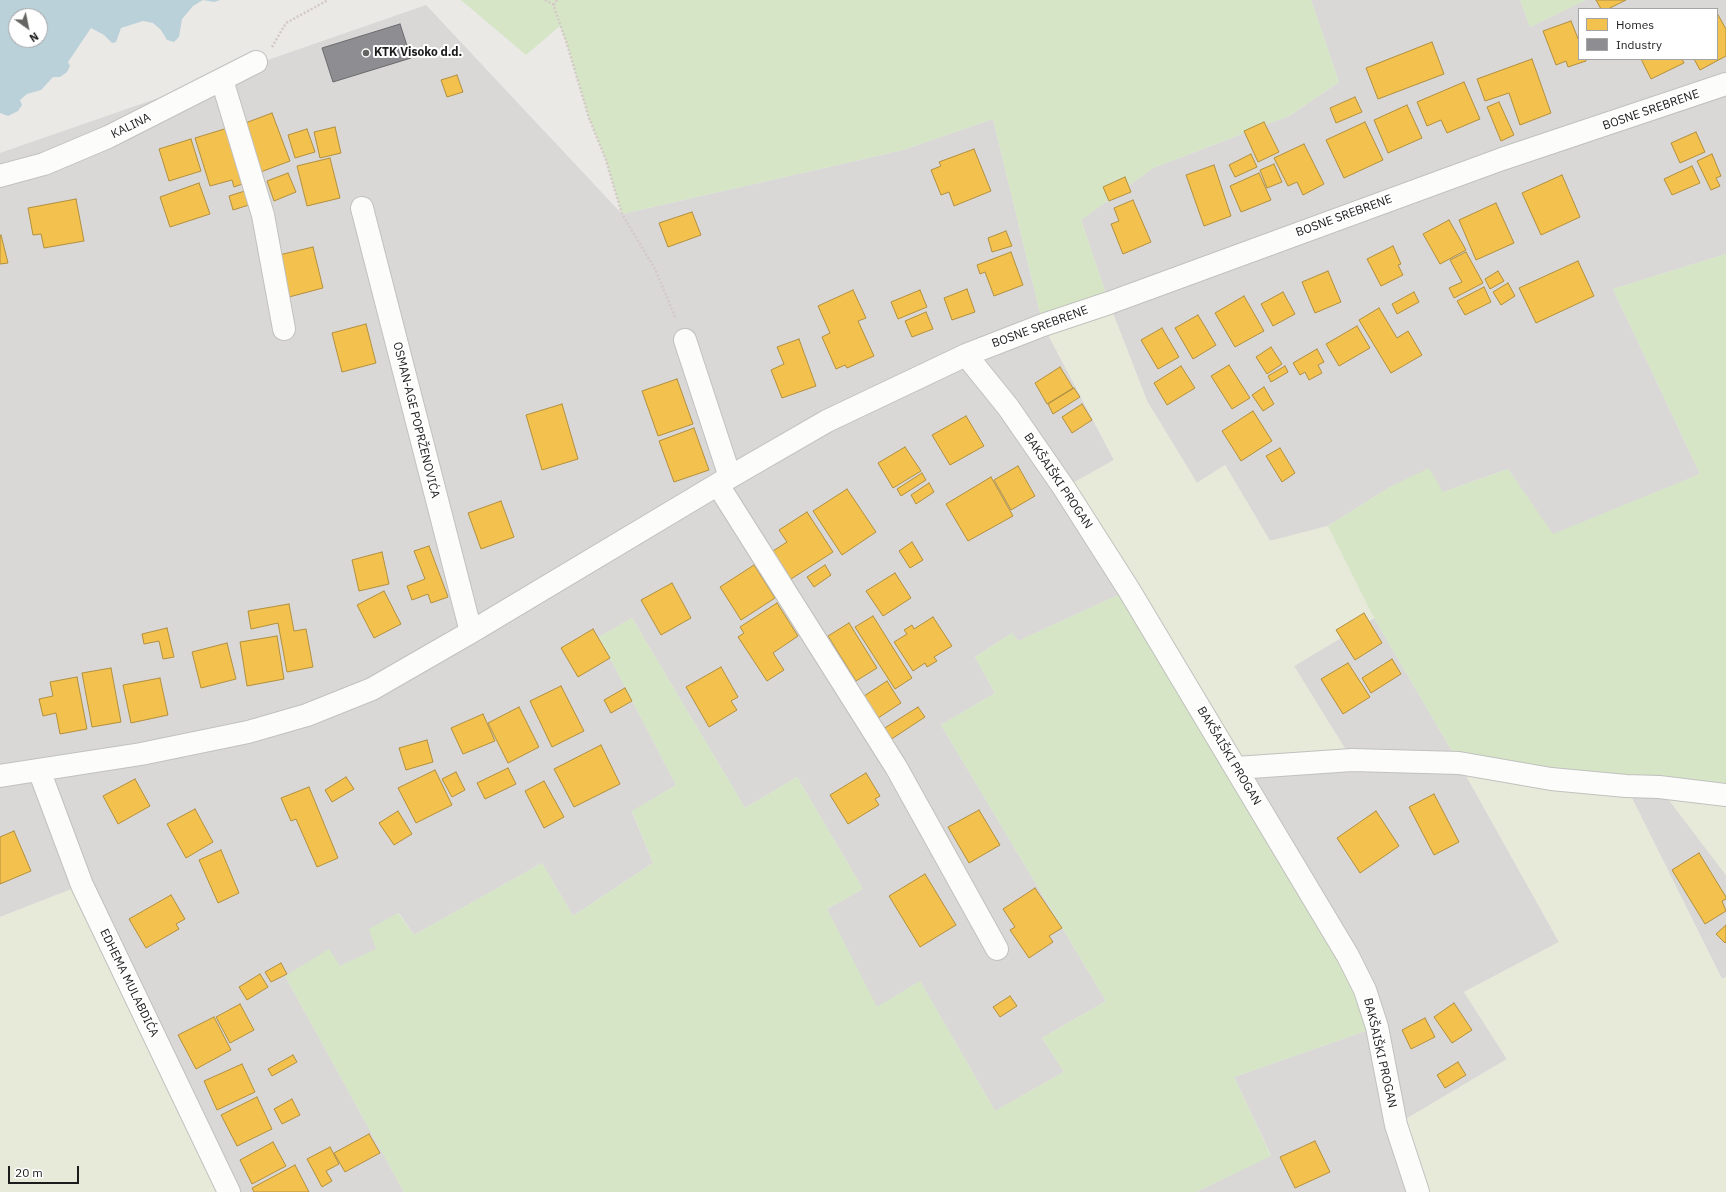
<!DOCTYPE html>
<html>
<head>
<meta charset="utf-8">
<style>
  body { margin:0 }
  #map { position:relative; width:1726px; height:1192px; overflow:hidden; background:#eae9e5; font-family:"IBM Plex Sans",sans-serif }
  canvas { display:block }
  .legend { position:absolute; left:1578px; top:8px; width:140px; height:52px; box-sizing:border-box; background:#fff; border:1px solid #a4a4a4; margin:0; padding:5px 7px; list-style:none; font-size:12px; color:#1c1c1c }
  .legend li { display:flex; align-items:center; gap:8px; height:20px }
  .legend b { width:20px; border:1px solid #a4a4a4 }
  .north { position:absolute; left:8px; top:8px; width:40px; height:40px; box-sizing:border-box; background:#fff; border:1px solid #a4a4a4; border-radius:50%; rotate:147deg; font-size:11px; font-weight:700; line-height:16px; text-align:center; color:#1c1c1c }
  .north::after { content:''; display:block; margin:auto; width:14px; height:18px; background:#646462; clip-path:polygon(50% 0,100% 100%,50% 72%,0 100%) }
  .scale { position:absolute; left:8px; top:1166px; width:71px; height:18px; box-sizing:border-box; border:2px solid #1c1c1c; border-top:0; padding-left:5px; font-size:12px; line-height:14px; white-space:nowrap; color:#1c1c1c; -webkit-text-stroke:3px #fff; paint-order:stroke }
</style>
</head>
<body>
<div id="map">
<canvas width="1726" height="1192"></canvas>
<ul class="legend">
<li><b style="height:11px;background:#f2c14e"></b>Homes</li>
<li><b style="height:11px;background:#8d8d92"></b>Industry</li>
</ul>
<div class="north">N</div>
<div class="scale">20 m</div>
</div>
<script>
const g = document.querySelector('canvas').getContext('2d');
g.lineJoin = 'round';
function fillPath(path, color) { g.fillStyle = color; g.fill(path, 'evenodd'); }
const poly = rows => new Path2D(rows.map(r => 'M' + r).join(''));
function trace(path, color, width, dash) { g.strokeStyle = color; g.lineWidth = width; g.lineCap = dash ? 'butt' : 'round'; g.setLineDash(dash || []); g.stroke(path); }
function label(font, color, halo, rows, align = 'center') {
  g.font = font + ' "IBM Plex Sans",sans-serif'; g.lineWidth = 4; g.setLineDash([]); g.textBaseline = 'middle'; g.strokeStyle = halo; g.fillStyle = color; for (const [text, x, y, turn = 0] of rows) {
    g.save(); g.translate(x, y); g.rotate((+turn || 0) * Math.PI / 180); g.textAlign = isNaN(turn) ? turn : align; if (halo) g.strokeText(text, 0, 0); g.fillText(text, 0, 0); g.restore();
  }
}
const residential = poly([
  [1311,0,1520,0,1530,27,1586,0,1726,0,1726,254,1613,289,1700,474,1553,535,1508,469,1443,492,1390,487,1328,526,1270,541,1225,465,1197,483,1147,401,1109,303,1081,220,1153,168,1289,116,1339,82],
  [1579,9,1717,9,1717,59,1579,59],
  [426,5,622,214,903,150,993,119,1043,325,1114,460,1064,488,1129,590,1018,641,1012,633,975,657,995,693,941,725,1106,1001,1042,1038,1064,1072,995,1111,920,981,877,1008,827,909,863,889,797,777,745,808,632,618,599,637,676,785,632,812,653,863,573,916,542,863,414,935,399,913,377,949,340,966,285,976,404,1192,229,1192,82,885,0,917,0,153],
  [1374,618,1459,763,1559,942,1464,992,1507,1059,1396,1125,1418,1192,1196,1192,1271,1155,1234,1077,1377,1027,1236,768,1352,760,1294,666],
  [1626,786,1659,787,1726,875,1726,977,1722,979]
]);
const farmland = poly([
  [1109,303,1147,401,1197,483,1225,465,1270,541,1328,526,1374,618,1294,666,1352,760,1236,768,1064,488,1114,460,1043,325],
  [1459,763,1626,786,1722,979,1726,977,1726,1192,1418,1192,1396,1125,1507,1059,1464,992,1559,942],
  [1659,787,1726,795,1726,875],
  [82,885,229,1192,0,1192,0,917]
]);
const grass = poly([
  [461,0,1311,0,1339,82,1289,116,1153,168,1081,220,1109,303,1043,325,993,119,903,150,622,214,606,160,589,118,567,44,560,26,526,55],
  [1520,0,1586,0,1530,27],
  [1726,254,1726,795,1459,763,1374,618,1328,526,1390,487,1429,468,1443,492,1508,469,1553,534,1700,474,1613,289],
  [1129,590,1377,1027,1234,1077,1271,1156,1196,1192,404,1192,285,976,329,949,340,966,376,949,369,929,398,913,414,935,542,863,573,916,653,863,632,811,676,785,599,637,632,618,745,808,797,777,863,889,827,909,877,1007,920,981,995,1111,1064,1072,1042,1038,1106,1001,941,725,995,693,975,657,1012,633,1018,641]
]);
const water = poly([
  [0,0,220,0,214,2,203,0,193,6,182,19,179,37,174,42,167,40,161,30,153,23,143,21,121,28,116,42,112,43,104,35,91,28,68,62,70,66,67,72,60,77,53,77,41,90,27,94,20,100,22,105,18,111,8,116,0,113],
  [16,16,40,16,40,40,16,40]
]);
const homes = poly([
  [1596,0,1626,0,1608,9,1601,9,1596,0],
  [1717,13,1726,29,1726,56,1700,70,1694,59,1717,59,1717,13],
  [1571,21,1579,41,1579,59,1586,59,1586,61,1568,67,1566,61,1556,65,1543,31,1571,21],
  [1432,42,1444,74,1378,99,1366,68,1432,42],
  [1532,59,1551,113,1520,125,1509,93,1485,101,1477,79,1532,59],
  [1641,59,1682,59,1684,63,1651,79,1641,59],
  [457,75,463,92,447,97,441,80,457,75],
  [1464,82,1480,119,1447,133,1441,120,1427,126,1417,102,1464,82],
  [1355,97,1362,112,1336,123,1330,108,1355,97],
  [1499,102,1514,135,1501,141,1487,107,1499,102],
  [1407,105,1422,138,1388,153,1374,120,1407,105],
  [272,113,290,161,258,173,240,125,272,113],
  [1264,122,1279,152,1258,162,1244,131,1264,122],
  [1365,122,1383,160,1344,178,1326,140,1365,122],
  [231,127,248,182,234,187,232,180,210,186,195,138,231,127],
  [335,127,341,153,320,158,314,132,335,127],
  [307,129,315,152,295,158,288,135,307,129],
  [1696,132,1705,152,1680,163,1671,143,1696,132],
  [191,139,201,171,169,181,159,149,191,139],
  [1304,144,1324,184,1303,195,1297,182,1288,186,1274,158,1304,144],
  [974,149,991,191,954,206,949,192,941,195,931,170,941,166,939,162,974,149],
  [1251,154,1257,167,1235,177,1229,165,1251,154],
  [1712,154,1721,176,1716,178,1720,186,1711,190,1697,161,1712,154],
  [330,158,340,198,307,206,297,166,330,158],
  [1274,164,1282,182,1267,188,1260,170,1274,164],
  [1214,165,1231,216,1204,226,1186,175,1214,165],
  [1692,166,1700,183,1672,195,1664,179,1692,166],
  [288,173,296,192,274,201,267,181,288,173],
  [1259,173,1271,200,1241,212,1230,186,1259,173],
  [1562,175,1580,217,1541,235,1522,193,1562,175],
  [1125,177,1131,192,1109,201,1103,187,1125,177],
  [199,183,210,214,170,227,160,197,199,183],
  [248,190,252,204,233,210,229,196,248,190],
  [76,199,84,241,44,248,41,234,33,235,28,208,76,199],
  [1133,200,1151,242,1123,254,1111,224,1119,221,1114,208,1133,200],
  [1496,203,1514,243,1476,260,1459,220,1496,203],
  [692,212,701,235,668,247,659,223,692,212],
  [1449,220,1466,250,1440,264,1423,234,1449,220],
  [1006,231,1012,246,992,252,988,238,1006,231],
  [1,235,8,263,0,264,0,236,1,235],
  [1393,246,1401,264,1398,265,1403,275,1381,286,1367,259,1393,246],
  [313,247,323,288,289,297,279,255,313,247],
  [1011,252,1023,285,994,296,985,272,980,274,977,265,1011,252],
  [1466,252,1483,283,1454,298,1449,288,1462,282,1450,260,1466,252],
  [1578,261,1594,296,1536,323,1519,288,1578,261],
  [1328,271,1341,302,1315,313,1302,282,1328,271],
  [1498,271,1504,281,1490,289,1485,279,1498,271],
  [1508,283,1515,296,1501,305,1493,292,1508,283],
  [1484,287,1491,302,1465,315,1457,301,1484,287],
  [967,289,975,312,952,320,944,298,967,289],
  [853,290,866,318,858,321,874,356,847,368,845,365,836,369,822,337,830,333,818,306,853,290],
  [920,290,927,307,898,319,891,302,920,290],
  [1283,292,1295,314,1273,326,1261,304,1283,292],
  [1414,292,1419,302,1397,314,1392,304,1414,292],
  [1244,296,1264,331,1235,347,1215,313,1244,296],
  [1379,308,1397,338,1408,331,1422,355,1391,373,1359,320,1379,308],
  [926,312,933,329,912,337,905,321,926,312],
  [1198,315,1216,345,1193,359,1175,328,1198,315],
  [366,324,376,363,342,372,332,333,366,324],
  [1357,326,1370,348,1339,366,1326,344,1357,326],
  [1162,328,1179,357,1158,369,1141,340,1162,328],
  [799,339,816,386,782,398,771,370,784,364,777,347,799,339],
  [1271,347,1282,364,1267,374,1256,357,1271,347],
  [1317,349,1324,362,1318,365,1322,373,1309,380,1305,372,1300,375,1293,363,1317,349],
  [1229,365,1250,398,1232,409,1211,376,1229,365],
  [1181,366,1195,388,1167,405,1154,383,1181,366],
  [1285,366,1288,372,1271,382,1268,376,1285,366],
  [1060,367,1073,388,1047,404,1035,383,1060,367],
  [677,379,693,424,658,436,642,391,677,379],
  [1264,387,1274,404,1263,411,1252,395,1264,387],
  [1074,388,1080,397,1053,414,1048,404,1074,388],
  [562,404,578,459,542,470,526,415,562,404],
  [1082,404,1092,420,1072,433,1062,417,1082,404],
  [1253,411,1272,441,1241,461,1222,431,1253,411],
  [966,416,984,446,950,465,932,435,966,416],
  [694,428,709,470,674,482,659,441,694,428],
  [905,447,921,471,893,488,878,463,905,447],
  [1280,448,1295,473,1282,482,1266,456,1280,448],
  [1018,466,1035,496,1011,510,994,480,1018,466],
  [922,473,926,480,901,496,897,489,922,473],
  [991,477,1013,516,968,541,946,504,991,477],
  [929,483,934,492,916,504,911,495,929,483],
  [847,489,876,532,842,555,813,511,847,489],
  [501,501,514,537,481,549,468,513,501,501],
  [807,512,833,552,791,579,773,551,787,542,779,530,807,512],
  [912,542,923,560,910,568,899,551,912,542],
  [429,546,448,597,431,603,428,594,412,600,407,586,425,579,414,551,429,546],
  [382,552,389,584,359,591,352,560,382,552],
  [754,565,775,598,741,620,720,587,754,565],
  [825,565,831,575,814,587,807,577,825,565],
  [895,573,911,598,883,616,866,591,895,573],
  [672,583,691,618,661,635,641,600,672,583],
  [384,591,401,624,374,638,357,605,384,591],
  [777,603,798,636,773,653,784,670,767,681,738,637,744,633,740,627,777,603],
  [289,604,294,631,306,629,313,667,287,672,278,623,251,629,248,611,289,604],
  [1364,613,1382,643,1355,660,1336,630,1364,613],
  [873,616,912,678,895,689,855,627,873,616],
  [933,617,952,646,934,657,937,661,927,667,925,663,913,671,894,642,907,634,904,630,912,625,914,629,933,617],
  [849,623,877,668,856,681,828,636,849,623],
  [167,628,174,657,163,659,159,641,144,644,142,634,167,628],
  [593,629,610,658,578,677,561,648,593,629],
  [277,636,284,679,247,686,240,642,277,636],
  [227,643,236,679,201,688,192,652,227,643],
  [1392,659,1401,674,1371,693,1362,678,1392,659],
  [1348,663,1370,697,1343,714,1321,679,1348,663],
  [721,667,738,697,731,701,737,710,709,727,686,687,721,667],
  [111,668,121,722,92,727,82,673,111,668],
  [77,677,87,729,60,734,56,713,43,716,39,699,53,696,50,682,77,677],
  [160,678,168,715,131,723,123,685,160,678],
  [887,681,901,703,875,720,861,698,887,681],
  [561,686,584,731,552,747,530,701,561,686],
  [625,688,632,701,611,713,604,700,625,688],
  [519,707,539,747,508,763,488,723,519,707],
  [918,707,925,717,887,742,880,731,918,707],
  [483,714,495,741,463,754,451,728,483,714],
  [427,740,433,762,406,770,399,748,427,740],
  [601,745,620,784,574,807,554,769,601,745],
  [508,768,516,784,485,799,477,783,508,768],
  [435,770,452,805,416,823,398,788,435,770],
  [456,772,465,790,452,797,442,779,456,772],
  [866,773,880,796,875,799,879,805,848,824,830,795,866,773],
  [346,777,354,789,332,802,325,790,346,777],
  [135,779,150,806,118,824,103,796,135,779],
  [544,781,564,817,544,828,525,791,544,781],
  [309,787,338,858,317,867,296,819,291,821,281,798,309,787],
  [1434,794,1459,842,1434,855,1409,807,1434,794],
  [195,809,213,842,186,858,167,824,195,809],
  [979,810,1000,845,969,863,948,827,979,810],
  [398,811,412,834,394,845,379,823,398,811],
  [1376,811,1399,846,1360,873,1337,838,1376,811],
  [14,831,31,871,0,884,0,837,14,831],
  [221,850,239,893,218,903,199,860,221,850],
  [1699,853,1726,897,1726,899,1722,901,1726,911,1705,924,1672,870,1699,853],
  [925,874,956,925,920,947,889,896,925,874],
  [1035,888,1062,928,1049,936,1053,942,1029,958,1010,930,1015,927,1003,909,1035,888],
  [171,895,185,919,176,924,179,929,146,948,129,919,171,895],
  [1726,925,1726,942,1725,943,1716,934,1726,925],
  [281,963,287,974,271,982,265,972,281,963],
  [260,974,268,987,247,1000,239,987,260,974],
  [1010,996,1017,1006,1000,1017,993,1007,1010,996],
  [1454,1003,1472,1030,1452,1043,1434,1017,1454,1003],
  [240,1004,254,1030,230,1043,216,1017,240,1004],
  [214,1017,231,1050,196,1069,178,1035,214,1017],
  [1425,1018,1435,1037,1411,1049,1402,1030,1425,1018],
  [293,1055,297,1062,272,1076,268,1069,293,1055],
  [1458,1062,1466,1075,1445,1088,1437,1075,1458,1062],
  [242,1064,255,1092,217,1110,204,1081,242,1064],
  [257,1097,272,1129,237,1146,221,1115,257,1097],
  [292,1099,300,1115,282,1124,274,1109,292,1099],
  [369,1134,380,1153,345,1172,334,1153,369,1134],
  [1315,1141,1330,1172,1295,1188,1280,1157,1315,1141],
  [273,1142,286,1166,252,1184,240,1160,273,1142],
  [330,1147,339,1164,326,1171,332,1181,322,1187,307,1159,330,1147],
  [295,1165,309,1192,254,1192,252,1188,295,1165]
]);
const industry = poly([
  [400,24,411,58,333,82,322,48,400,24]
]);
const path = poly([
  [545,0,554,5],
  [557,0,554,5,555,10,567,44,589,118,606,160,622,214,655,269,676,319],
  [272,47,286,23,328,0]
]);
const minor = poly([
  [222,80,263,215,284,329],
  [0,176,44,164,108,137,256,62],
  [362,208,471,632],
  [685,340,730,477],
  [966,355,1008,407,1064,488,1129,590,1348,956,1365,990,1377,1027,1396,1125,1418,1192],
  [718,485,896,767,997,949],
  [1236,768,1352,760,1459,763,1551,779,1626,786,1659,787,1726,795],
  [39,770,82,885,229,1192],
  [0,776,141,754,248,732,307,715,372,689,471,632,730,477,827,421,966,355,1043,325,1109,303,1502,159,1726,84]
]);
const markers = [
  [366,53,4,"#646462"]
];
const poiNames = [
  ["KTK Visoko d.d.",374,53]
];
const streetNames = [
  ["BOSNE SREBRENE",1651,110,-19],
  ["KALINA",131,126,-26],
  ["BOSNE SREBRENE",1344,216,-20],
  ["BOSNE SREBRENE",1040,327,-20],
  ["OSMAN-AGE POPRŽENOVIĆA",416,420,76],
  ["BAKŠAIŠKI PROGAN",1058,481,56],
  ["BAKŠAIŠKI PROGAN",1229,756,59],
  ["EDHEMA MULABDIĆA",129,983,64],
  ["BAKŠAIŠKI PROGAN",1380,1053,77]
];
fillPath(residential, '#d9d8d6');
fillPath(farmland, '#e7e9d9');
fillPath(grass, '#d5e5c6');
fillPath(water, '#bbd1da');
fillPath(homes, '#f2c14e');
trace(homes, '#b2903f', 1);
fillPath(industry, '#8d8d92');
trace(industry, '#6b6b6f', 1);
trace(minor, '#c1c1bf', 24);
trace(path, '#d4c9c6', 2.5, [2, 2]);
trace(minor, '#fcfcfb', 22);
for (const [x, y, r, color] of markers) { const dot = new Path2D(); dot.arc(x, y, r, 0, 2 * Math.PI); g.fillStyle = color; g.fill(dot); trace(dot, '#fff', 1.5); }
label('bold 12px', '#1c1c1c', '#fff', poiNames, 'left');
label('12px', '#1c1c1c', '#fff', streetNames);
</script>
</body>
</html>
